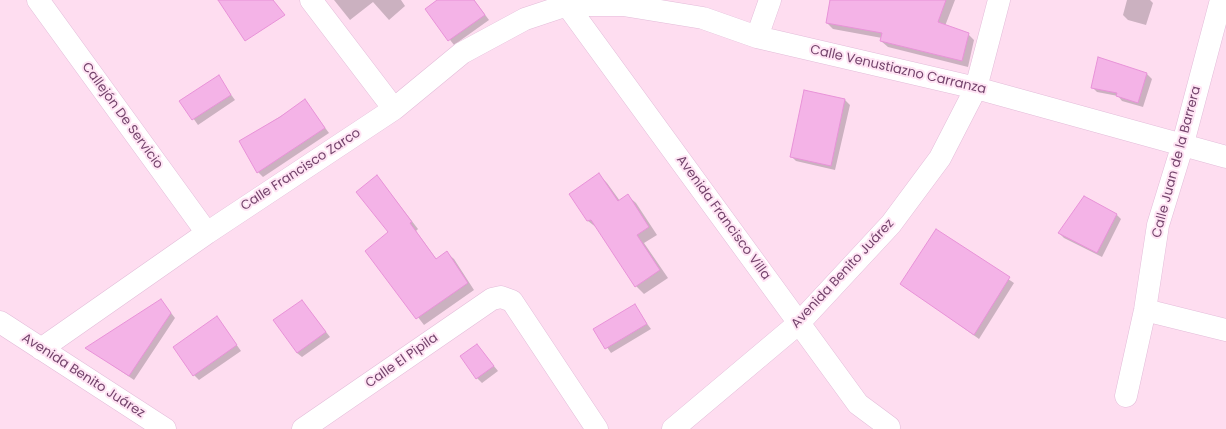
<!DOCTYPE html>
<html>
<head>
<meta charset="utf-8">
<style>
  body { margin:0 }
  canvas { display:block; background:#feddf0 }
</style>
</head>
<body>
<canvas width="1226" height="429"></canvas>
<script>
const g = document.querySelector('canvas').getContext('2d');
g.lineJoin = 'round';
function fillPath(path, color) { g.fillStyle = color; g.fill(path, 'evenodd'); }
const poly = rows => new Path2D(rows.map(r => 'M' + r).join(''));
function trace(path, color, width, dash) { g.strokeStyle = color; g.lineWidth = width; g.lineCap = dash ? 'butt' : 'round'; g.setLineDash(dash || []); g.stroke(path); }
function label(font, color, halo, rows, align = 'center') {
  g.font = font + ' Poppins,sans-serif'; g.lineWidth = 4; g.setLineDash([]); g.textBaseline = 'middle'; g.strokeStyle = halo; g.fillStyle = color; for (const [text, x, y, turn = 0] of rows) {
    g.save(); g.translate(x, y); g.rotate((+turn || 0) * Math.PI / 180); g.textAlign = isNaN(turn) ? turn : align; if (halo) g.strokeText(text, 0, 0); g.fillText(text, 0, 0); g.restore();
  }
}
const shadow = poly([
  [334,0,401,0,405,6,389,20,373,2,350,20],
  [439,0,474,0,489,20,454,45,426,9],
  [831,0,955,0,945,26,968,34,974,40,968,67,888,47,881,41,882,38,833,29,827,23],
  [1127,0,1150,0,1153,3,1146,25,1128,20,1123,15],
  [1099,59,1147,74,1152,79,1143,107,1122,101,1118,96,1097,92,1093,88],
  [218,77,235,100,198,125,181,101],
  [805,91,845,100,850,105,835,170,796,161,791,156],
  [305,101,329,133,263,177,258,172,241,141],
  [599,175,607,183,620,201,628,196,636,203,657,235,644,243,668,278,644,294,636,286,597,228,588,221,570,194],
  [377,176,418,229,416,231,437,260,447,253,454,259,474,290,424,325,367,251,389,232],
  [1116,214,1121,219,1102,257,1064,238,1059,233],
  [937,231,1014,283,979,339,902,284],
  [161,300,175,318,134,380,87,348],
  [302,301,330,337,302,357,297,353],
  [634,306,651,329,611,353,595,330],
  [217,317,241,351,199,380,194,375],
  [477,345,498,371,482,383,477,378]
]);
const building = poly([
  [218,0,273,0,285,15,245,41,218,0],
  [437,0,474,0,485,15,448,41,425,9,437,0],
  [830,0,946,0,938,22,969,33,962,61,880,41,882,33,826,23,830,0],
  [1098,57,1147,73,1138,103,1116,96,1117,93,1091,88,1098,57],
  [219,75,231,95,192,120,179,101,219,75],
  [804,90,845,99,831,166,790,157,804,90],
  [305,99,325,128,257,173,239,141,280,117,305,99],
  [599,173,618,201,628,194,649,227,637,235,660,270,635,287,591,220,587,221,569,194,599,173],
  [377,175,412,222,410,223,436,259,447,251,468,283,416,319,365,251,388,232,356,192,377,175],
  [1084,196,1117,214,1097,253,1058,233,1084,196],
  [936,229,1010,277,974,335,900,284,936,229],
  [161,299,171,313,129,376,85,348,161,299],
  [302,300,326,332,297,353,273,320,302,300],
  [635,304,647,324,605,349,593,329,635,304],
  [217,316,237,345,193,376,173,347,217,316],
  [477,344,494,366,476,379,460,356,477,344]
]);
const minor = poly([
  [38,0,207,233],
  [311,0,394,109],
  [565,0,567,5,858,404,889,427],
  [757,37,770,0],
  [1145,310,1226,330],
  [0,322,165,429],
  [41,349,207,233,394,109,462,53,525,19,567,5,623,5,703,18,757,37,976,88,1226,157],
  [1126,396,1145,310,1158,225,1182,147,1221,0],
  [303,429,492,299,501,297,512,301,597,429],
  [673,429,799,323,891,224,940,158,976,88,999,0]
]);
const streetNames = [
  ["Calle Venustiazno Carranza",898,70,13],
  ["Callejón De Servicio",122,116,54],
  ["Calle Juan de la Barrera",1177,162,-75],
  ["Calle Francisco Zarco",301,170,-33],
  ["Avenida Francisco Villa",723,218,54],
  ["Avenida Benito Juárez",843,274,-47],
  ["Calle El Pipila",402,361,-35],
  ["Avenida Benito Juárez",83,376,33]
];
fillPath(shadow, '#0003');
fillPath(building, '#f4b3e7');
trace(building, '#e892d8', 1);
trace(minor, '#e3bcd9', 23);
trace(minor, '#fff', 22);
label('13px', '#74446c', '#ffe4f4', streetNames);
</script>
</body>
</html>
